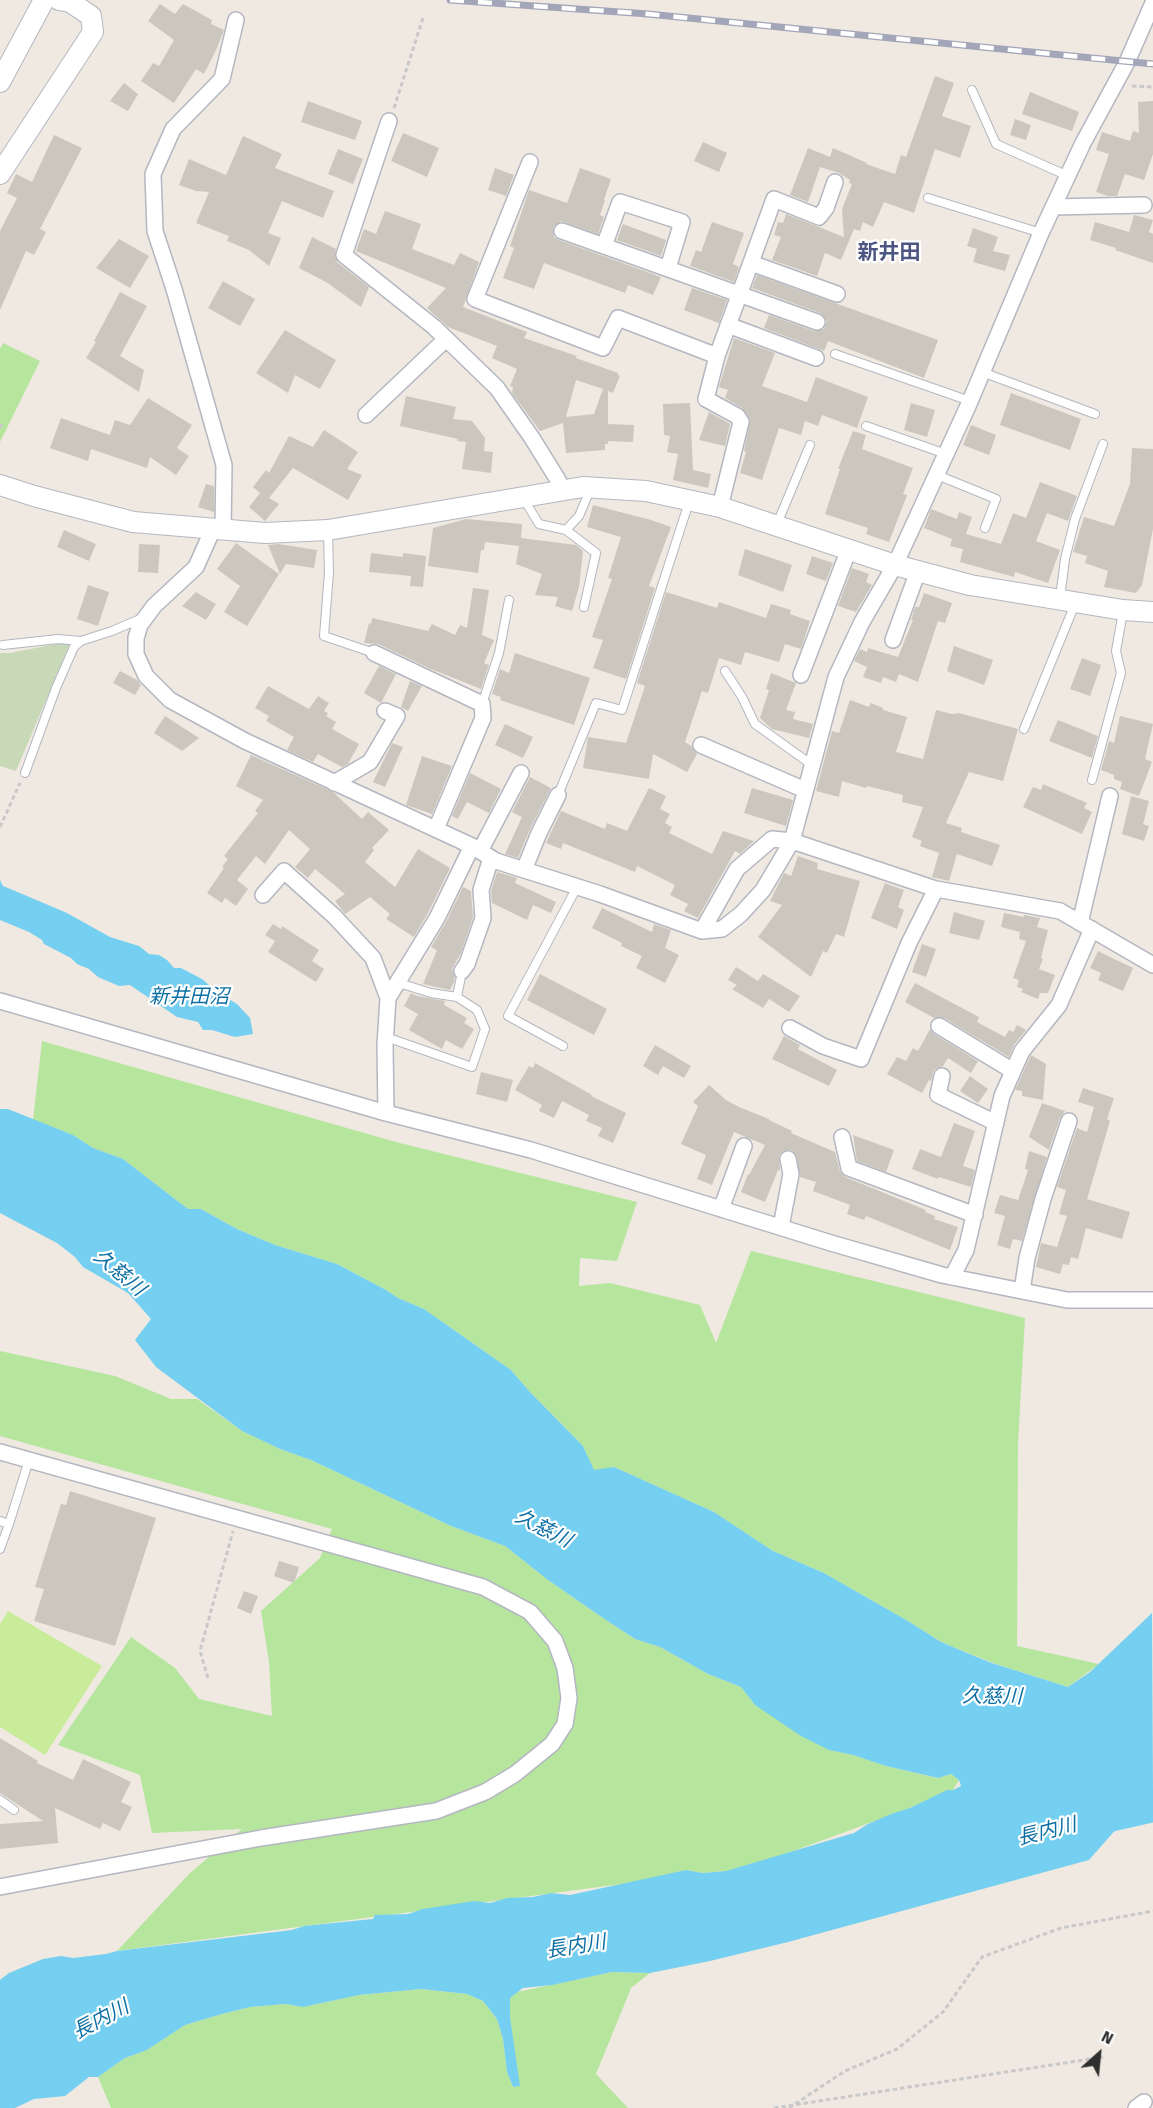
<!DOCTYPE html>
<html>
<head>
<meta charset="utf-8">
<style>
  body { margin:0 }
  #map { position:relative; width:1153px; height:2108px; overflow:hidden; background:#efe9e1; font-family:"Fira Sans",sans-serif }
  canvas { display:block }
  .north { position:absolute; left:1069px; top:2024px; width:60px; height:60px; -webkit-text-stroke:4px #fff; paint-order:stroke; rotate:27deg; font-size:16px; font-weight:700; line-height:24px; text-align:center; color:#2e2e2e }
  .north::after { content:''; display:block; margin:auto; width:21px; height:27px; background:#2e2e2e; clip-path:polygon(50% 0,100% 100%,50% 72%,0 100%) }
</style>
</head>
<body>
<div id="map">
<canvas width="1153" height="2108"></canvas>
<div class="north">N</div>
</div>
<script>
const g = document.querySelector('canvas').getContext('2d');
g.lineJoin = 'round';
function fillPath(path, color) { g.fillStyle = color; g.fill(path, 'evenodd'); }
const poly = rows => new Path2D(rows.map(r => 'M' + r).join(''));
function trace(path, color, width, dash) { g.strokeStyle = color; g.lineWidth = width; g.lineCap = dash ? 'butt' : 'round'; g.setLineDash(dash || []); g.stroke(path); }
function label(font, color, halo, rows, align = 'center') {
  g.font = font + ' "Fira Sans","Noto Sans JP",sans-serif'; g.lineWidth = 4.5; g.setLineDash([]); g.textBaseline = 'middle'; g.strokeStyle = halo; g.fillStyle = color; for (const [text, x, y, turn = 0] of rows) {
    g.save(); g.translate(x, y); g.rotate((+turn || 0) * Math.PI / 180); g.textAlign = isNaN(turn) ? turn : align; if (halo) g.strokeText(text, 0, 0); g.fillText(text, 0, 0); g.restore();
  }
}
const green = poly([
  [3,343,40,361,0,442,0,349],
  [42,1041,396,1142,637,1202,617,1261,580,1258,579,1286,610,1283,700,1305,716,1343,751,1251,1025,1318,1018,1443,1017,1646,1099,1664,1068,1687,993,1663,941,1642,908,1621,824,1573,773,1551,714,1512,614,1467,594,1471,583,1446,529,1391,511,1370,424,1309,398,1298,386,1290,337,1264,275,1245,237,1229,201,1209,188,1209,123,1159,93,1148,73,1135,33,1120],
  [0,1351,115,1376,171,1399,197,1399,242,1431,280,1449,311,1460,451,1526,505,1546,548,1580,606,1620,635,1639,660,1647,708,1674,741,1687,755,1705,829,1750,853,1755,886,1766,937,1778,951,1774,959,1780,953,1790,910,1808,780,1856,726,1871,703,1873,686,1870,644,1881,117,1951,190,1873,242,1829,152,1833,140,1775,58,1745,131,1637,175,1668,199,1699,272,1716,269,1662,261,1611,320,1558,332,1529,0,1436],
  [612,1972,650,1973,631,1988,596,2074,628,2108,111,2108,98,2077,125,2058,147,2050,185,2025,222,2014,250,2007,285,2004,303,2007,359,1995,421,1989,467,1994,483,2001,497,2019,503,2039,507,2072,513,2087,519,2086,510,2017,510,1998,517,1992]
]);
const cemetery = poly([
  [71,641,16,771,0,766,0,653,10,653]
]);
const pitch = poly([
  [8,1611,102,1666,45,1755,0,1727,0,1624]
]);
const water = poly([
  [0,880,3,886,8,888,67,913,110,937,139,946,149,954,159,955,167,960,174,968,181,968,202,979,217,992,237,1004,250,1018,253,1034,235,1037,212,1030,203,1030,198,1022,177,1017,130,985,119,986,98,977,89,969,77,964,71,958,44,944,42,940,29,932,0,920],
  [0,1109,8,1109,73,1135,93,1148,123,1159,188,1209,201,1209,237,1229,275,1245,337,1264,386,1290,398,1298,424,1309,511,1370,529,1391,583,1446,594,1470,614,1467,714,1512,773,1551,824,1573,908,1621,941,1642,989,1662,1068,1687,1090,1672,1152,1613,1153,1792,1139,1803,1089,1860,788,1942,710,1961,650,1973,612,1972,552,1985,523,1988,510,1998,510,2017,520,2086,513,2087,507,2072,503,2039,497,2019,483,2001,467,1994,421,1989,359,1995,303,2007,285,2004,250,2007,222,2014,185,2025,147,2050,125,2058,98,2077,89,2077,65,2096,34,2099,15,2108,0,2108,0,1980,9,1973,43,1959,61,1956,73,1958,106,1954,117,1951,292,1930,304,1926,373,1919,375,1915,408,1914,423,1909,474,1901,490,1903,507,1898,533,1897,551,1893,570,1895,686,1870,703,1873,726,1871,854,1833,868,1824,891,1814,910,1808,947,1790,953,1790,961,1786,959,1780,951,1774,938,1778,886,1766,853,1755,829,1750,801,1736,755,1705,741,1687,708,1674,660,1647,635,1639,606,1620,548,1580,505,1546,451,1526,311,1460,280,1449,242,1431,156,1367,135,1340,151,1319,128,1293,83,1267,75,1257,57,1243,0,1213]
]);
const river = poly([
  [1092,1820,1153,1806]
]);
const building = poly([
  [160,4,175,14,183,4,212,20,211,24,224,30,217,48,204,74,196,69,174,103,141,81,153,63,159,66,174,40,148,21],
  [935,76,954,83,942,116,971,126,960,158,935,149,914,213,884,202,873,227,863,222,860,231,854,229,841,260,825,253,817,276,772,260,781,237,774,235,778,222,783,223,786,214,844,237,842,209,852,184,849,183,850,180,839,173,820,167,808,202,790,195,808,148,830,157,833,148,867,163,866,164,895,174,901,155,906,157],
  [124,83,138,94,128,111,110,101],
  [1030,92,1079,112,1072,131,1022,114],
  [308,101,362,121,355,140,301,122],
  [1153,101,1153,154,1144,180,1125,174,1117,196,1108,196,1096,192,1109,154,1096,150,1102,132,1130,141,1133,131,1139,133,1138,102],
  [1015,119,1031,125,1026,140,1010,135],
  [403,133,439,148,427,177,391,161],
  [54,135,82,148,40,229,46,232,34,255,26,251,0,310,0,231,17,198,7,193,16,174,32,182],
  [243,136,282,154,275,168,334,191,323,218,282,201,268,233,281,238,269,266,249,250,227,241,229,236,196,223,209,192,196,191,179,185,189,159,226,175],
  [703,142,727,153,719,172,694,161],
  [338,149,363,159,353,184,328,174],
  [495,168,514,175,506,196,488,190],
  [580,168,611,179,604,200,605,200,600,215,604,217,598,234,561,221,553,227,554,237,559,240,661,277,653,295,628,285,625,293,544,263,534,289,503,278,514,248,510,246,529,190,567,203],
  [385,211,421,224,412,249,454,265,460,253,479,262,463,307,527,332,524,338,577,356,576,358,618,373,618,375,620,376,613,393,608,391,608,424,634,425,633,442,608,441,608,444,605,444,605,450,566,453,563,423,540,431,512,393,513,387,510,386,517,369,492,358,497,346,448,327,427,308,446,288,356,251,364,229,376,234],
  [576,380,603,389,594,414,566,417],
  [1134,215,1153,220,1149,232,1153,234,1153,263,1115,250,1116,248,1090,240,1095,222,1129,232],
  [712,222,744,233,733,264,739,267,734,282,690,266,696,250,701,252],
  [623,224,666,240,661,256,617,240],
  [973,228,998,237,993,251,1010,255,1005,271,973,262,977,249,967,246],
  [312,237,336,249,335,257,337,262,369,287,361,307,326,282,299,268],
  [119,239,149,256,130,288,96,268],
  [757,275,938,340,924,378,828,341,824,351,764,328,769,315,814,331,824,329,827,321,820,313,752,288],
  [223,281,255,299,240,326,208,308],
  [692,288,727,300,719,323,684,310],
  [120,292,147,306,120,356,144,370,139,392,86,358,96,342,94,341],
  [285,330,336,360,320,389,295,375,288,393,256,373],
  [734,338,775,353,762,386,807,402,816,377,868,397,857,428,822,415,818,426,805,421,801,435,779,428,762,480,740,473,746,452,744,451,750,420,742,408,725,398,728,390,719,387],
  [1011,393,1081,419,1070,450,1000,425],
  [406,396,456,407,453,419,472,421,485,438,484,451,493,452,491,473,462,469,466,442,457,441,458,439,400,426],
  [148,398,192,425,177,448,189,456,176,475,150,457,147,468,91,449,88,461,50,448,61,418,110,435,115,420,130,425],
  [690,403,693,470,711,474,708,488,673,480,678,454,667,452,670,436,664,435,663,404],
  [911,403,935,410,927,437,904,430],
  [709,412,730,424,725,446,699,440],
  [971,425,996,435,989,455,963,445],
  [324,430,358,452,347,469,362,475,348,500,293,468,269,498,279,504,265,521,249,507,260,493,253,487,266,470,269,473,289,436,313,447],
  [853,431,866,435,862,449,913,468,903,494,907,495,889,542,866,534,868,528,825,514,840,469,838,469],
  [1132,448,1153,449,1153,529,1142,585,1136,593,1104,587,1108,571,1085,563,1087,556,1073,552,1084,517,1114,526,1130,484],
  [1040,482,1077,496,1068,521,1047,513,1036,541,1060,550,1048,583,1015,572,1014,577,960,562,963,549,950,546,952,539,924,528,931,509,957,519,959,512,972,517,966,534,1001,544,1013,513,1026,518],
  [206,484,214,486,214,512,198,507],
  [593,505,651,520,671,527,649,586,655,588,626,679,593,668,603,640,592,637,612,579,608,578,621,537,587,527],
  [466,519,522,524,521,538,576,545,583,551,579,587,572,611,555,606,558,597,535,595,542,574,516,564,519,546,485,542,484,550,481,550,478,573,428,566,433,528],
  [64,530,96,544,89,561,57,547],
  [236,543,279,574,247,626,224,612,240,586,217,569],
  [139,544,160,545,158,573,138,572],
  [278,544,317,550,314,568,286,564,280,574,268,545],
  [745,549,792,565,783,592,738,575],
  [371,553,403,557,403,553,426,556,423,587,410,586,411,576,369,572],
  [812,556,833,563,826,581,806,574],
  [852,568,869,574,866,582,872,585,856,612,838,606],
  [88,585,109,592,98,626,77,619],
  [473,588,489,590,482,635,494,640,484,663,489,665,481,689,431,669,378,644,364,643,369,623,371,624,372,618,428,631,432,624,455,635,460,625,467,628],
  [196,592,216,604,206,620,182,606],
  [666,592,717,608,719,602,766,618,771,604,791,610,790,614,810,621,801,649,785,644,779,662,745,652,741,665,719,658,708,693,702,691,685,742,691,746,697,754,687,772,653,754,649,779,583,768,588,737,626,743,645,686,637,683],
  [924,593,952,603,945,623,938,621,918,682,899,674,896,682,883,677,881,683,863,677,867,667,854,661,860,649,867,652,868,648,898,657,913,620,911,620,915,607,919,607],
  [954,646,993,660,984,685,947,671],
  [515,653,590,678,574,725,500,700,501,697,492,694,500,669,509,673],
  [1082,658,1101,665,1090,696,1070,689],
  [379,666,396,674,381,703,364,693],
  [120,671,137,680,141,685,135,695,113,683],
  [771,673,796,683,786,710,795,712,793,719,813,724,809,738,772,729,760,718,769,690,766,689],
  [410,681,422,686,408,711,401,707],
  [268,686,309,709,318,696,329,703,324,711,328,713,326,716,336,722,332,729,359,744,348,764,342,767,318,754,313,762,287,750,294,737,266,721,269,716,255,708],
  [850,700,869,707,871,703,883,708,883,710,907,717,896,752,923,759,936,710,952,714,959,713,1018,729,1003,781,969,772,946,823,962,828,961,832,1000,845,992,866,957,854,949,881,932,877,939,853,920,846,922,841,912,837,923,807,902,802,903,795,867,786,866,788,842,781,839,797,816,791,832,731,839,733],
  [165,716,199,738,182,751,154,733],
  [1120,716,1153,724,1145,759,1152,762,1139,796,1120,789,1122,782,1114,779,1114,775,1101,770,1109,741,1114,743],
  [1058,720,1098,736,1092,758,1049,741],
  [505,724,533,737,523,758,495,745],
  [392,743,403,747,385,787,373,782],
  [251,755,333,792,362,819,368,812,389,830,372,848,374,850,365,862,395,887,418,849,450,868,428,913,414,937,386,919,390,914,370,897,345,914,335,901,345,894,315,869,308,878,295,867,310,849,289,830,265,864,256,856,237,880,248,889,236,906,225,898,222,903,207,893,224,868,222,867,228,859,224,856,258,813,255,811,263,800,236,786],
  [422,756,452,766,432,814,406,805],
  [470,773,501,789,489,813,467,802,458,819,452,816],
  [530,777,551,788,530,829,518,858,505,854,522,817,512,812],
  [1043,784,1087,803,1084,808,1092,812,1082,834,1023,807,1033,787,1041,790],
  [649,788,666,796,660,809,670,814,665,823,672,827,669,833,712,854,723,831,754,841,740,854,735,851,698,918,684,911,688,904,670,895,675,885,637,866,635,872,563,843,561,849,546,843,561,811,605,829,607,823,627,831],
  [752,788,793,800,786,826,744,813],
  [1131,796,1149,801,1143,824,1149,826,1144,841,1122,834],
  [798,856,818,863,817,869,860,881,844,937,836,934,827,953,823,951,811,977,758,937,782,905,770,901,784,873,791,876],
  [497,872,517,878,515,883,556,902,551,913,533,905,527,920,492,903,491,891],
  [885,883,904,890,898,907,904,910,897,929,871,918],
  [463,887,471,891,473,917,461,953,452,969,455,977,454,982,450,990,423,984,437,950,431,947,446,922],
  [602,908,652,932,654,924,671,930,665,948,679,955,665,983,636,968,642,956,621,946,622,943,592,928],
  [954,912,985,921,979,940,949,933],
  [1004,913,1024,917,1024,915,1040,918,1037,927,1048,930,1041,958,1043,959,1039,969,1055,975,1048,993,1040,993,1038,999,1021,992,1023,989,1017,987,1019,980,1013,978,1026,941,1019,939,1020,932,1001,927],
  [273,924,281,929,282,926,319,950,312,961,324,969,316,982,268,952,275,941,265,935],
  [922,944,936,949,926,977,912,972],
  [1098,951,1133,968,1123,991,1098,980,1101,973,1090,968],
  [736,967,758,981,763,974,800,996,789,1012,769,999,763,1008,732,989,737,985,728,980],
  [540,974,607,1009,594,1035,527,1000],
  [915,983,979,1017,977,1022,1005,1037,1009,1030,1013,1032,1017,1025,1026,1030,1014,1045,1009,1057,944,1018,934,1018,905,1002],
  [411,993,417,996,445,1001,444,1005,467,1018,464,1023,474,1029,462,1049,446,1040,442,1049,409,1030,418,1014,404,1006],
  [930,1029,934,1034,978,1061,971,1073,948,1058,943,1066,934,1070,931,1081,929,1080,922,1093,887,1074,897,1057,906,1061,913,1048,918,1051],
  [784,1036,800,1045,798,1049,837,1070,829,1086,772,1059],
  [655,1045,691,1066,684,1078,663,1066,658,1075,643,1066],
  [1031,1055,1046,1064,1043,1100,1022,1096,1022,1091,1015,1090],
  [535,1063,592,1095,591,1096,626,1113,613,1143,598,1136,602,1128,586,1121,589,1115,562,1101,554,1118,539,1111,542,1105,515,1090,529,1066,533,1068],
  [481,1072,513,1080,507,1102,476,1094],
  [970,1076,988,1089,978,1103,960,1091],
  [709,1085,726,1100,739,1107,769,1119,769,1120,792,1131,791,1133,835,1152,840,1171,845,1177,926,1210,925,1212,935,1216,934,1219,958,1227,950,1250,866,1216,864,1220,847,1214,850,1205,813,1191,816,1182,800,1177,797,1157,791,1150,786,1150,779,1155,780,1171,778,1170,765,1202,741,1192,748,1174,749,1175,765,1145,734,1132,712,1185,697,1179,706,1155,681,1144,698,1106,693,1102],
  [1083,1088,1114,1098,1107,1119,1110,1121,1087,1199,1130,1212,1122,1239,1086,1228,1078,1259,1071,1257,1069,1265,1063,1264,1060,1274,1036,1267,1041,1243,1057,1247,1067,1216,1059,1214,1066,1190,1057,1187,1077,1128,1087,1132,1094,1107,1078,1102],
  [1042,1103,1065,1111,1060,1118,1049,1150,1029,1137],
  [954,1123,975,1131,963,1166,975,1170,971,1187,939,1177,938,1179,912,1169,920,1149,941,1157],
  [853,1135,894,1150,886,1172,857,1161],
  [1029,1151,1047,1157,1022,1241,1013,1239,1010,1249,997,1245,1005,1216,994,1213,1000,1195,1018,1200,1028,1170,1025,1169],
  [70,1491,156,1518,115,1646,34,1621,44,1589,35,1587,61,1504,66,1505],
  [279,1561,299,1567,294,1583,274,1576],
  [244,1591,258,1596,251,1614,237,1608],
  [0,1738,38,1761,37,1763,73,1780,83,1759,131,1782,121,1802,132,1807,120,1831,103,1823,100,1829,55,1808,58,1843,0,1849,0,1824,43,1821,0,1793]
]);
const path = poly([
  [1132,86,1153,87],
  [394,108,423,18],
  [0,428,3,421],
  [0,827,20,783],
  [208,1678,200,1651,233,1531],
  [774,2108,1103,2057],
  [789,2108,845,2071,897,2049,943,2012,982,1957,1061,1928,1153,1911]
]);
const service = poly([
  [972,90,996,144,1068,176],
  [928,198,1041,233],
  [835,354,970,401],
  [982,372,1095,414],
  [866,426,946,454],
  [937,475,996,499,985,528],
  [523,498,539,524,566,530,579,516,590,490],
  [777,524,810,445],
  [566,530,596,553,584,607],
  [328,532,329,572,324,636,374,653],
  [1060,598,1065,559,1075,519,1103,444],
  [3,645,58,639,81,641],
  [725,671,742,697,755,724,812,765],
  [482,704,499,653,509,600],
  [1024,729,1075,604],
  [25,773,56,688,74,647,81,641,112,631,140,619],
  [1092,780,1121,673,1116,651,1123,612],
  [558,795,596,703,622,710,689,502],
  [399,983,431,993,457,997],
  [386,1037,472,1067,485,1029,477,1010,457,997,462,971],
  [563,1046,508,1016,577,887],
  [0,1521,9,1524,0,1549],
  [9,1524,29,1460],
  [0,1800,14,1810]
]);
const minor = poly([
  [389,121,344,255,434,327,497,388,532,438,558,480,563,491],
  [530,162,475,299,603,348,618,318,717,356],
  [1053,207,1144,205],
  [562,231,817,322],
  [604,246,620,202,682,222,668,268],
  [751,263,837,294],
  [728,325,816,358],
  [366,415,446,339],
  [720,507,741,422,737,416,706,399,717,356,774,199,819,217,826,208,835,182],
  [213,529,196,567,154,606,140,625,136,638,136,654,146,676,170,700,245,741,472,846,496,861,600,894,702,931,722,929,741,914,763,890,792,841,836,677,862,622,895,565,968,406,1041,233,1083,143,1127,62,1153,3],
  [223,529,224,465,174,289,155,231,153,174,173,129,222,79,236,20],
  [893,640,918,571],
  [374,653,482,704,483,718,436,829],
  [801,675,849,549],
  [701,745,805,790],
  [334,783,370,762,397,716,385,711],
  [480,851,521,773],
  [524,870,539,833,558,795],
  [263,895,284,871,334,916,373,958,388,998],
  [1080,923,1110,796],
  [702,931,737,869,772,839,792,841,936,889,1060,911,1153,965],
  [462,971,467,964,483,918,481,890,491,858],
  [0,1001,386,1113,531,1150,831,1243,942,1275,1067,1300,1153,1300],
  [939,1026,1013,1071],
  [790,1028,823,1046,861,1059,909,943,936,889],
  [942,1076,938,1095,996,1123],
  [386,1113,385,1045,388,998,437,918,472,846],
  [842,1137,849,1168,975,1215],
  [721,1209,744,1146],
  [781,1227,791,1174,788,1159],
  [952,1277,966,1250,1002,1096,1022,1051,1059,1005,1092,929],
  [1022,1291,1027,1258,1043,1199,1069,1121],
  [0,1452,483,1587,530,1612,555,1641,565,1668,569,1698,565,1724,552,1744,515,1774,485,1792,436,1811,261,1838,0,1887],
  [1136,2108,1144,2102]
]);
const tertiary = poly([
  [0,82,44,0],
  [0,174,93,32,91,16,70,2,59,0],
  [0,485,34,496,133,522,265,533,328,530,583,487,646,491,720,507,895,565,970,585,1123,610,1153,612]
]);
const rail = poly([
  [450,0,648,14,1153,64]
]);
const waterNames = [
  ["新井田沼",189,997],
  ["久慈川",119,1273,40],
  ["久慈川",543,1529,27],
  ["久慈川",992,1697,1],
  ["長内川",1047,1832,-14],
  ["長内川",576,1947,-9],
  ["長内川",101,2020,-28]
];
const quarterNames = [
  ["新井田",889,253]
];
fillPath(green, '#b6e59e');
fillPath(cemetery, '#c8d9b8');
fillPath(pitch, '#c9ec9a');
fillPath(water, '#75cff0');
trace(river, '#75cff0', 32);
fillPath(building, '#cbc7bf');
trace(service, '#b4b7c1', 10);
trace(minor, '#b4b7c1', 18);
trace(tertiary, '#b4b7c1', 22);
trace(path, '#c9c9c9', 3, [4.5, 3]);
trace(service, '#fff', 8);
trace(minor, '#fff', 15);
trace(tertiary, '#fff', 20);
trace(rail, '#a3a6b8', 7);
trace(rail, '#fff', 4.5, [14]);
label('italic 20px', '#0d6fa3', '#fff', waterNames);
label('bold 21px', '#4d5680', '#fff', quarterNames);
</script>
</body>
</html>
